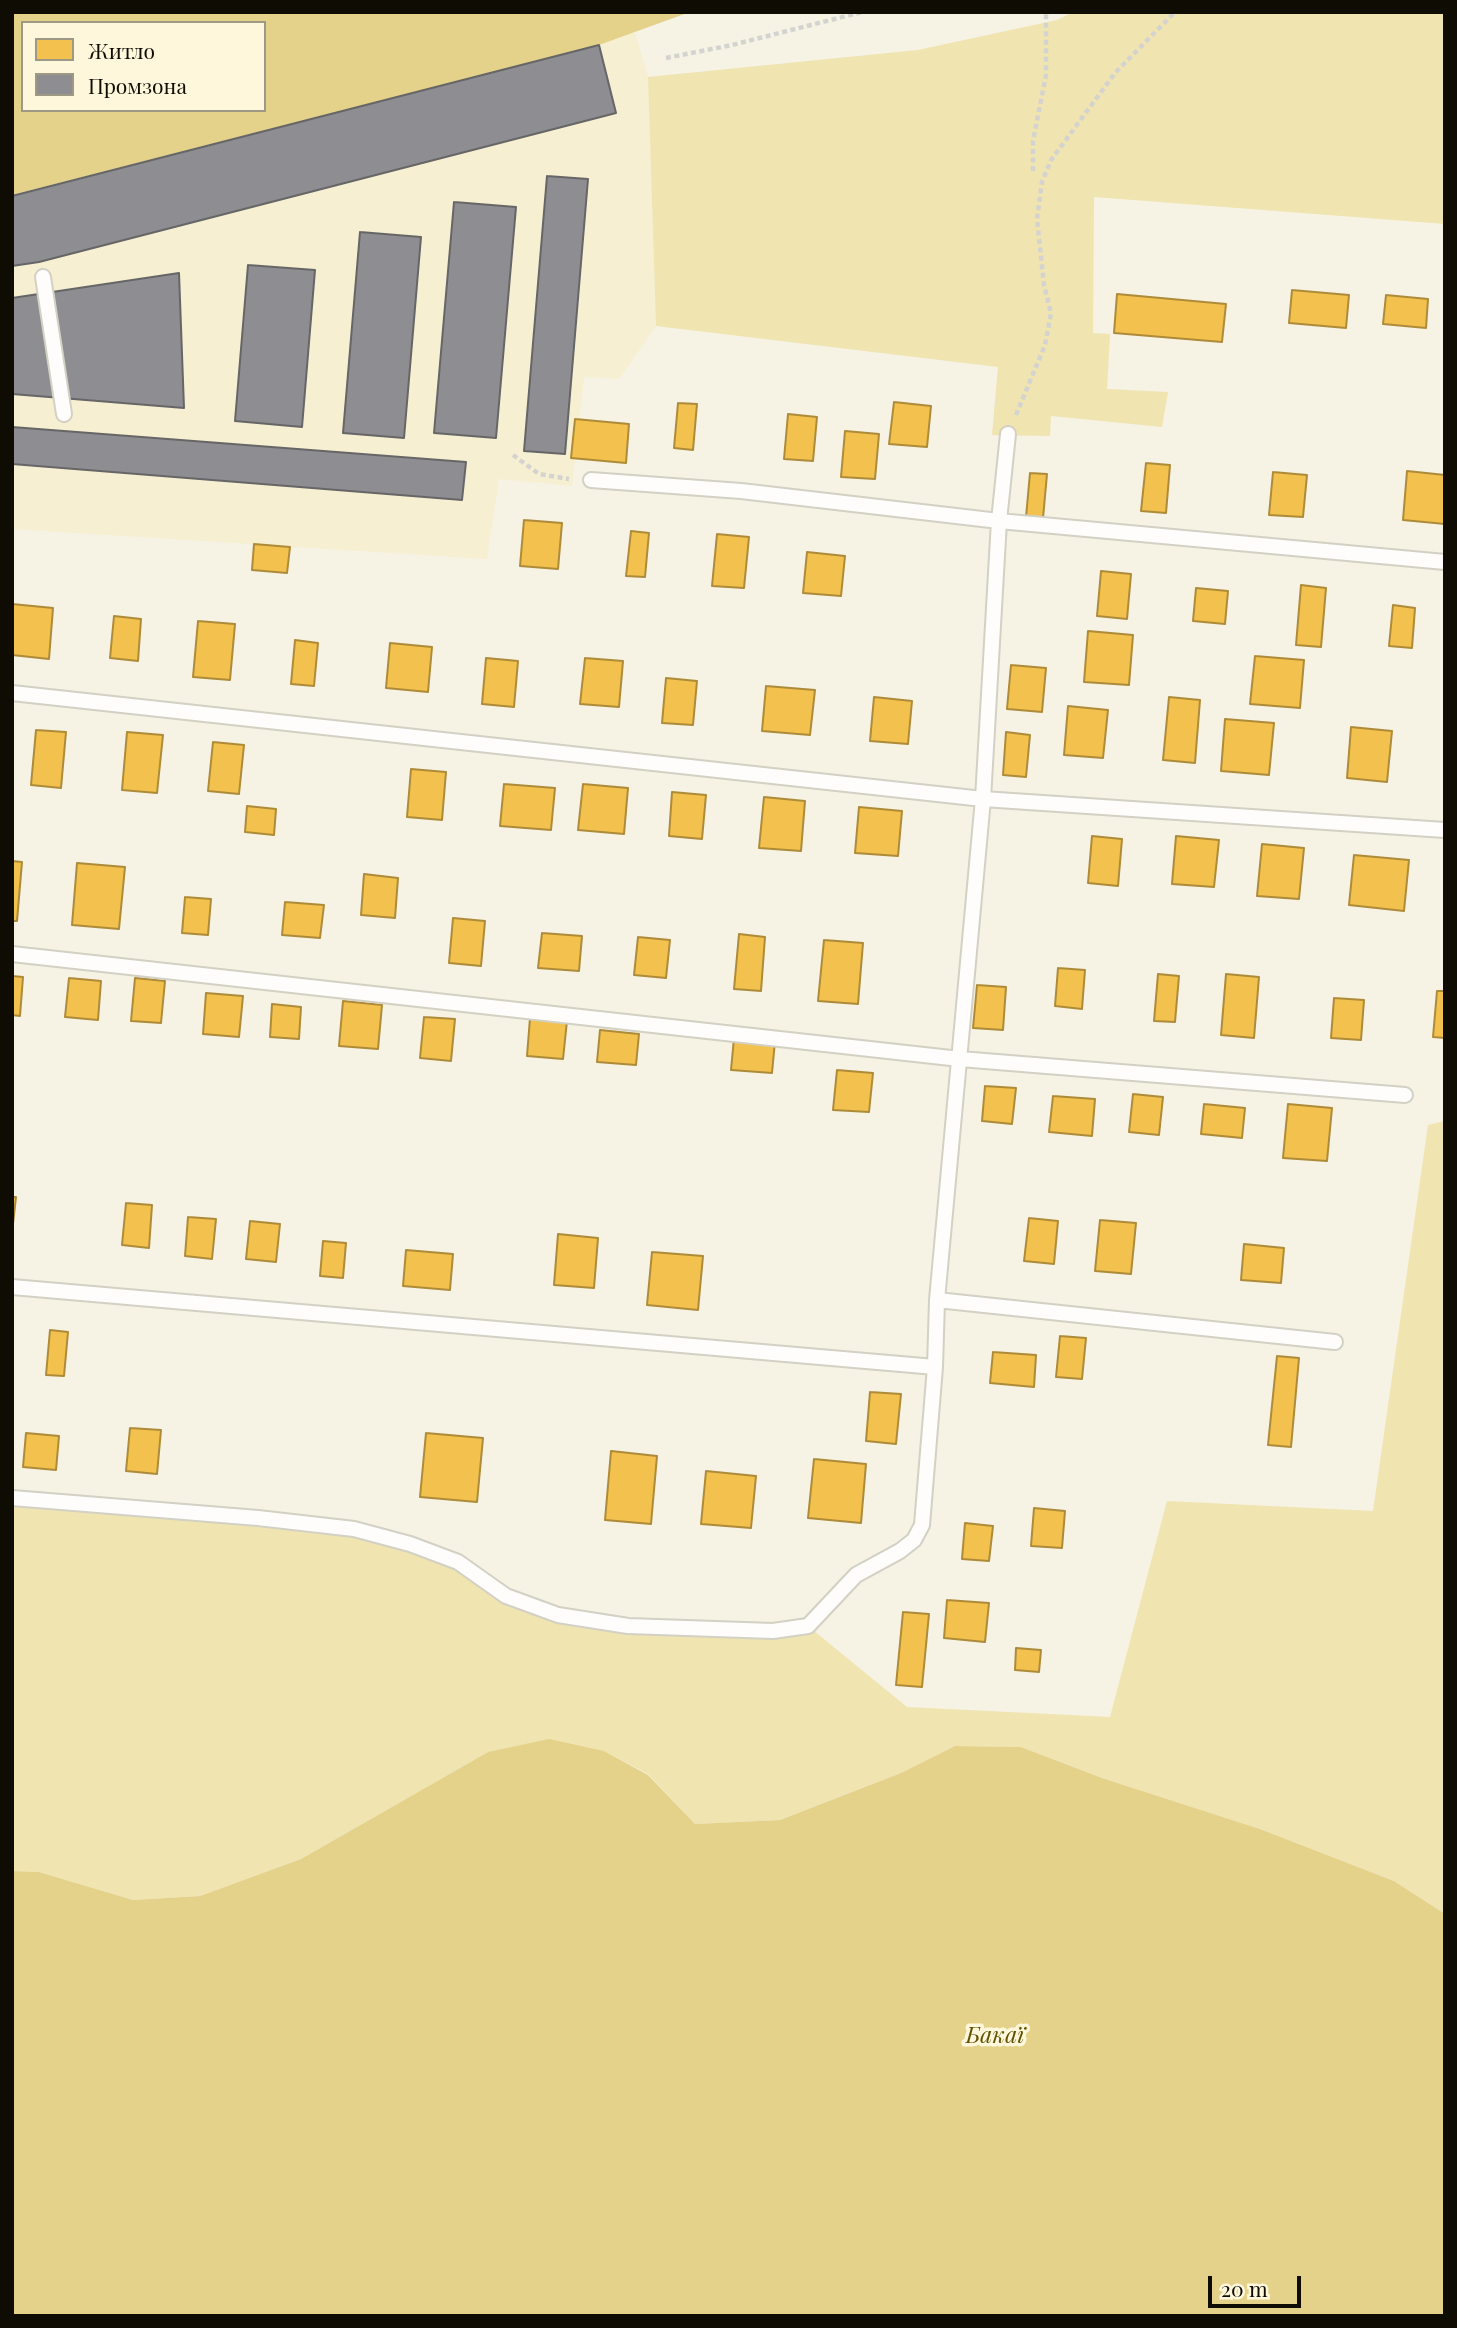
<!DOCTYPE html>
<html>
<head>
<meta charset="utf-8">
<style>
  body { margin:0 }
  #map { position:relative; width:1457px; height:2328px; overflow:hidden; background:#f6f2e4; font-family:"Playfair Display",serif }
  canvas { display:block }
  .frame { position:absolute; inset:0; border:14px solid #0f0c03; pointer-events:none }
  .legend { position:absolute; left:21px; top:21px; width:245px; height:91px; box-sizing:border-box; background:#fef7dc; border:2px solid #9e9985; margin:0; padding:9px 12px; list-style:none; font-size:21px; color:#0f0c03 }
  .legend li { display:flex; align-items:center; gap:14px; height:35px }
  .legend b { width:35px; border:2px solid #9e9985 }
  .scale { position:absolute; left:1208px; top:2276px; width:93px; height:32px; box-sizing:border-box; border:4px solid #0f0c03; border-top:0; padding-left:9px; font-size:21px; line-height:24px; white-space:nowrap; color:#0f0c03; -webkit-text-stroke:5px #fef7dc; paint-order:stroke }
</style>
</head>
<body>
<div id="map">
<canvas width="1457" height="2328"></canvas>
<div class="frame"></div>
<ul class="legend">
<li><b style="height:19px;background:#f2c14e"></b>Житло</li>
<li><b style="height:19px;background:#8d8d92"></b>Промзона</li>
</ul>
<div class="scale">20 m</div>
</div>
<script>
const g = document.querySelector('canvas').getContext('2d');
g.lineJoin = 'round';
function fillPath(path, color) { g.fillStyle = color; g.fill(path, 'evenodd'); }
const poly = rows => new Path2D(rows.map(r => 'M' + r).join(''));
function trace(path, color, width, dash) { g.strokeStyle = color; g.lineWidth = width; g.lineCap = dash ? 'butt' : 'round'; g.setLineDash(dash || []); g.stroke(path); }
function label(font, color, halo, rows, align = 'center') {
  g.font = font + ' "Playfair Display",serif'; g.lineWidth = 7; g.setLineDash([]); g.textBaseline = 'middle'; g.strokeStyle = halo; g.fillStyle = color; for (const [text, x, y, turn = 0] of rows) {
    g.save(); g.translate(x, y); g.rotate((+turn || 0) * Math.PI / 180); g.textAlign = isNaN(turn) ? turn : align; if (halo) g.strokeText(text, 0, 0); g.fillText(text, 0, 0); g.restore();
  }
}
const built = poly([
  [635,32,648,77,656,326,619,379,584,377,572,486,499,479,487,559,12,529,12,195,599,45]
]);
const green = poly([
  [1073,12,1445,12,1445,224,1094,197,1093,333,1110,334,1107,389,1168,392,1162,427,1051,416,1050,436,992,435,998,367,656,326,648,77,918,50,1057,20],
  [1445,1121,1445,1914,1394,1881,1260,1829,1102,1778,1021,1747,955,1746,901,1773,780,1820,695,1824,648,1774,604,1751,488,1752,301,1859,200,1896,133,1900,39,1872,12,1871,12,1498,354,1529,458,1562,506,1596,628,1626,808,1626,907,1707,1110,1717,1167,1501,1373,1511,1428,1125]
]);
const water = poly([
  [12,12,690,12,599,45,12,195],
  [23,23,264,23,264,110,23,110],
  [549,1739,604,1751,648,1775,695,1824,780,1820,901,1773,955,1746,1021,1747,1102,1778,1260,1829,1394,1881,1445,1914,1445,2316,12,2316,12,1871,39,1872,133,1900,200,1896,301,1859,488,1752]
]);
const homes = poly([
  [1292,290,1349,295,1346,328,1289,323,1292,290],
  [1117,294,1226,304,1222,342,1114,333,1117,294],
  [1386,295,1428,299,1426,328,1383,324,1386,295],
  [894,402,931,406,927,447,889,444,894,402],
  [678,403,697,404,693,450,674,448,678,403],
  [788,414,817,417,813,461,784,459,788,414],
  [575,419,629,424,626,463,571,458,575,419],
  [845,431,879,434,875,479,841,477,845,431],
  [1146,463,1170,465,1166,513,1141,511,1146,463],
  [1407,471,1445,475,1445,524,1403,520,1407,471],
  [1273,472,1307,475,1303,517,1269,515,1273,472],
  [1030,473,1047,474,1043,518,1026,517,1030,473],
  [524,520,562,523,558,569,520,566,524,520],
  [631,531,649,533,645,577,626,576,631,531],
  [717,534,749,537,744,588,712,586,717,534],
  [254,544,290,547,287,573,252,570,254,544],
  [807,552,845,556,841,596,803,593,807,552],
  [1101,571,1131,574,1127,619,1097,616,1101,571],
  [1301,585,1326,588,1321,647,1296,645,1301,585],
  [1196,588,1228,591,1225,624,1193,621,1196,588],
  [12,604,53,608,49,659,12,655,12,604],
  [1393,605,1415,608,1412,648,1389,646,1393,605],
  [114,616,141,619,138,661,110,658,114,616],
  [198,621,235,624,230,680,193,677,198,621],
  [1088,631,1133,635,1129,685,1084,682,1088,631],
  [295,640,318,643,314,686,291,684,295,640],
  [390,643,432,647,428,692,386,688,390,643],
  [1255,656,1304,660,1300,708,1250,704,1255,656],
  [486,658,518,661,514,707,482,704,486,658],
  [585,658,623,661,619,707,580,704,585,658],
  [1011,665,1046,668,1042,712,1007,709,1011,665],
  [666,678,697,681,693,725,662,723,666,678],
  [766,686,815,690,810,735,762,731,766,686],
  [874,697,912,701,908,744,870,741,874,697],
  [1169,697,1200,700,1195,763,1163,760,1169,697],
  [1068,706,1108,710,1103,758,1064,755,1068,706],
  [1225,719,1274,723,1269,775,1221,771,1225,719],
  [1351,727,1392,731,1387,782,1347,778,1351,727],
  [36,730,66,732,61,788,31,785,36,730],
  [127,732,163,735,157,793,122,790,127,732],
  [1006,732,1030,735,1026,777,1003,775,1006,732],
  [213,742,244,745,239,794,208,791,213,742],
  [411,769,446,772,442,820,407,817,411,769],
  [504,784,555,788,551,830,500,826,504,784],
  [583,784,628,788,624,834,578,830,583,784],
  [672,792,706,795,702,839,669,836,672,792],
  [764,797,805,801,801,851,759,848,764,797],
  [247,806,276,809,274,835,245,832,247,806],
  [859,807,902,811,898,856,855,853,859,807],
  [1092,836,1122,839,1118,886,1088,883,1092,836],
  [1176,836,1219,840,1214,887,1172,884,1176,836],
  [1262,844,1304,848,1299,899,1257,896,1262,844],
  [1354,855,1409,860,1404,911,1349,905,1354,855],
  [12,861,22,862,17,921,12,921,12,861],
  [77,863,125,867,119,929,72,925,77,863],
  [364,874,398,878,395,918,361,915,364,874],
  [185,897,211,899,208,935,182,933,185,897],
  [285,902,324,905,320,938,282,935,285,902],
  [453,918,485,921,481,966,449,963,453,918],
  [542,933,582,936,579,971,538,968,542,933],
  [739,934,765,937,761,991,734,989,739,934],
  [638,937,670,940,666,978,634,975,638,937],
  [824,940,863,943,858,1004,818,1001,824,940],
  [1058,968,1085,970,1082,1009,1055,1006,1058,968],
  [1158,974,1179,976,1175,1022,1154,1021,1158,974],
  [1226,974,1259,977,1254,1038,1221,1035,1226,974],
  [12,976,23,977,20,1016,12,1015,12,976],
  [69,978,101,981,98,1020,65,1017,69,978],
  [135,978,165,981,161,1023,131,1021,135,978],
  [977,985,1006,987,1003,1030,973,1028,977,985],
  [1437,991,1445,991,1445,1038,1433,1037,1437,991],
  [206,993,243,996,239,1037,203,1034,206,993],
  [1334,998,1364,1000,1361,1040,1331,1038,1334,998],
  [343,1001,382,1005,378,1049,339,1046,343,1001],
  [272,1004,301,1007,299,1039,270,1037,272,1004],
  [424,1017,455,1019,451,1061,420,1058,424,1017],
  [530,1018,567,1021,563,1059,527,1056,530,1018],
  [600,1030,639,1034,636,1065,597,1062,600,1030],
  [734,1038,775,1041,772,1073,731,1070,734,1038],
  [837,1070,873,1073,869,1112,833,1110,837,1070],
  [985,1086,1016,1088,1012,1124,982,1121,985,1086],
  [1133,1094,1163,1097,1159,1135,1129,1132,1133,1094],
  [1053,1096,1095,1099,1092,1136,1049,1132,1053,1096],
  [1204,1104,1245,1108,1242,1138,1201,1134,1204,1104],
  [1288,1104,1332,1108,1327,1161,1283,1158,1288,1104],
  [12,1197,16,1197,12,1233,12,1197],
  [126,1203,152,1205,149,1248,122,1245,126,1203],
  [188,1217,216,1219,212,1259,185,1256,188,1217],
  [1029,1218,1058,1221,1054,1264,1024,1261,1029,1218],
  [1100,1220,1136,1223,1131,1274,1095,1271,1100,1220],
  [250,1221,280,1224,276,1262,246,1259,250,1221],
  [558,1234,598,1238,594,1288,554,1285,558,1234],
  [323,1241,346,1243,343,1278,320,1276,323,1241],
  [1244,1244,1284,1248,1281,1283,1241,1280,1244,1244],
  [406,1250,453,1254,450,1290,403,1286,406,1250],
  [652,1252,703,1256,698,1310,647,1305,652,1252],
  [50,1330,68,1332,64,1376,46,1375,50,1330],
  [1060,1336,1086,1338,1082,1379,1056,1377,1060,1336],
  [993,1352,1036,1355,1034,1387,990,1383,993,1352],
  [1277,1356,1299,1358,1291,1447,1268,1445,1277,1356],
  [870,1392,901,1394,896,1444,866,1441,870,1392],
  [130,1428,161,1430,157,1474,126,1471,130,1428],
  [26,1433,59,1436,56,1470,23,1467,26,1433],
  [426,1433,483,1438,477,1502,420,1497,426,1433],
  [611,1451,657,1456,651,1524,605,1520,611,1451],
  [814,1459,866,1464,861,1523,808,1518,814,1459],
  [706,1471,756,1476,751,1528,701,1524,706,1471],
  [1034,1508,1065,1511,1062,1548,1031,1546,1034,1508],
  [965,1523,993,1526,989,1561,962,1559,965,1523],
  [947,1600,989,1603,985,1642,944,1638,947,1600],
  [903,1612,929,1614,922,1687,896,1685,903,1612],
  [1016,1648,1041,1650,1039,1672,1015,1670,1016,1648]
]);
const industry = poly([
  [599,45,616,113,39,262,12,266,12,196,599,45],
  [547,176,588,179,565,454,524,451,547,176],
  [454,202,516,207,496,438,434,433,454,202],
  [360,232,421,237,404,438,343,433,360,232],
  [248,265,315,270,302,427,235,421,248,265],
  [179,273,184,408,12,394,12,298,179,273],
  [12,427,466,462,462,500,12,464,12,427]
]);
const path = poly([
  [666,58,732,45,862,12],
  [1033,171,1033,141,1046,75,1046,12],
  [1016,415,1045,345,1051,313,1044,285,1037,219,1042,182,1051,160,1115,73,1175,12],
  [513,455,539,474,569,479]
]);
const service = poly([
  [43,277,64,414],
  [591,480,741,491,999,521,1445,562],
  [12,693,983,799,1445,830],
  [12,954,960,1059,1405,1095],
  [12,1287,935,1367],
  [937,1300,1335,1342],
  [12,1498,258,1518,354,1529,410,1544,458,1562,506,1596,558,1615,628,1626,773,1631,808,1626,856,1575,900,1551,914,1540,922,1525,935,1367,937,1300,983,799,999,521,1008,434]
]);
const waterNames = [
  ["Бакаї",995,2036]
];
fillPath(built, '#f7efd2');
fillPath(green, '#f0e4b1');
fillPath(water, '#e4d28a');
fillPath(homes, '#f2c14e');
trace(homes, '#ae8b38', 2);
fillPath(industry, '#8d8d92');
trace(industry, '#676667', 2);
trace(service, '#d3d0c4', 18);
trace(path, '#d4d3cf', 4.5, [5, 3.5]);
trace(service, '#fefdfb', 14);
label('italic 23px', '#615101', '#fef7dc', waterNames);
</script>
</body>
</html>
